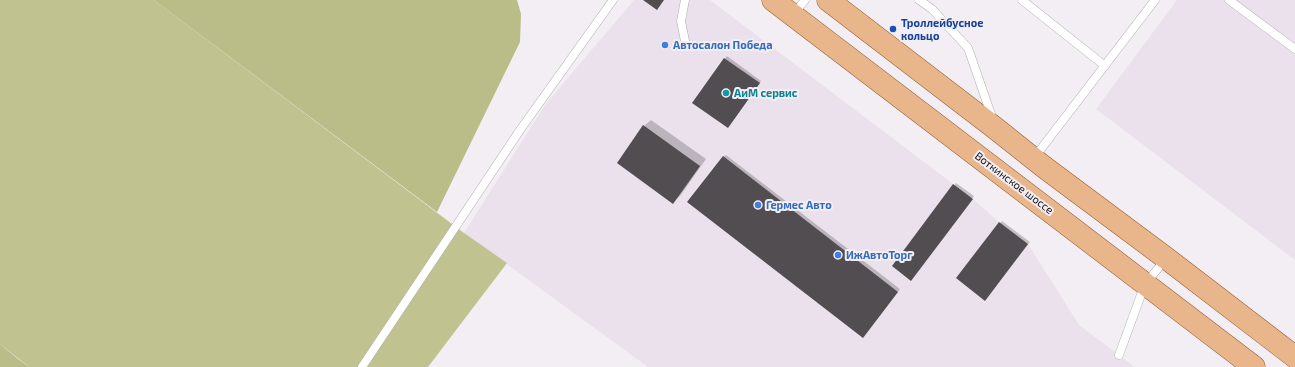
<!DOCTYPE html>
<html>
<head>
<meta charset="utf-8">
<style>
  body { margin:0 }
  canvas { display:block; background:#f3eef3 }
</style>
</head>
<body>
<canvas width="1295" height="367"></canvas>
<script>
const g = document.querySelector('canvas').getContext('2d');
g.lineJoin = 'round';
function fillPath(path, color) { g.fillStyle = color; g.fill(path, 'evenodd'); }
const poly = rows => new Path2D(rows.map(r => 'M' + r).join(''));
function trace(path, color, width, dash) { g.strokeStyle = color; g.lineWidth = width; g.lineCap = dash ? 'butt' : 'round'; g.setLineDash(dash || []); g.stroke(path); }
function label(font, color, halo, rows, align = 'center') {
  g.font = font + ' "Exo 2",sans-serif'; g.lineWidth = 4; g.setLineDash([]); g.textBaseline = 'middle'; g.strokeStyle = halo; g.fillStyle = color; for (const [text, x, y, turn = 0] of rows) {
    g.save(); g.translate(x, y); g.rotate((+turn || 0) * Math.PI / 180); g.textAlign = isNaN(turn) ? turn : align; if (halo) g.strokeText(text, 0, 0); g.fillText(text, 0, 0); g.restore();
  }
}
const built = poly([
  [634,0,710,0,973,199,999,222,1028,244,1079,325,1135,367,648,367,464,233,545,105],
  [1177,0,1295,0,1295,260,1096,109]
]);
const green = poly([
  [0,0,154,0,464,233,507,263,428,367,29,367,0,344]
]);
const forest = poly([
  [154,0,517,0,521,14,520,42,437,212],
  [0,344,18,359,29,367,0,367]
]);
const shadow = poly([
  [727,56,761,81,730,125,694,102],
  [651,120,706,159,680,196,673,202,644,126],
  [726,155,900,289,865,334,723,157],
  [956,183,974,196,913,277,893,266],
  [1002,221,1030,242,987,297,1000,223]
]);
const building = poly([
  [643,0,664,0,657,10],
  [724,58,760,83,728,128,692,103],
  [643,125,700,166,673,204,617,163],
  [723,156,898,292,863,338,687,202],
  [953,184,973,199,911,281,892,266],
  [999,222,1028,244,985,301,956,278]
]);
const service = poly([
  [919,0,932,9,968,48,993,120],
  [1022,0,1105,66],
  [1229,0,1295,49],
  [793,15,805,0],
  [685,41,681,21,685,0],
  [1034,158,1155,0],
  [1119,355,1145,284,1166,259],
  [362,367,520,130,613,0]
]);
const primary = poly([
  [773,0,1254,367],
  [828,0,995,128,1044,167,1166,258,1295,357]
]);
const markers = [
  [893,29,4,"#1a4fb4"],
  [665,45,4,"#3f7fe0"],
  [726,93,4,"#0f9aa8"],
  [758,205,4,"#3f7fe0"],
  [838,255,4,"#3f7fe0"]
];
const transitNames = [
  ["Троллейбусное",901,23],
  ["кольцо",901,36]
];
const shopNames = [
  ["Автосалон Победа",673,45],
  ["Гермес Авто",766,205],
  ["ИжАвтоТорг",846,255]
];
const cultureNames = [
  ["АиМ сервис",734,93]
];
const streetNames = [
  ["Воткинское шоссе",1014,183,37]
];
fillPath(built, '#ebe1ec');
fillPath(green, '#c0c38f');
fillPath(forest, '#babd87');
fillPath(shadow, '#0003');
fillPath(building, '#514d51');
trace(service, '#b1adb1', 9);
trace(primary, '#955e30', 23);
trace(service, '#fff', 8);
trace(primary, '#e9b68c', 22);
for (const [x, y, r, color] of markers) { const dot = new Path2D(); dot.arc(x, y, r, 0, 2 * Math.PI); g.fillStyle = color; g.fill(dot); trace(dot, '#f3eef3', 1.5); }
label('bold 11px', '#164399', '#f3eef3', transitNames, 'left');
label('bold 11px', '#366cbe', '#f3eef3', shopNames, 'left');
label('bold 11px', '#0d838f', '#f3eef3', cultureNames, 'left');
label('11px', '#151315', '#f3eef3', streetNames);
</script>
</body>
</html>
